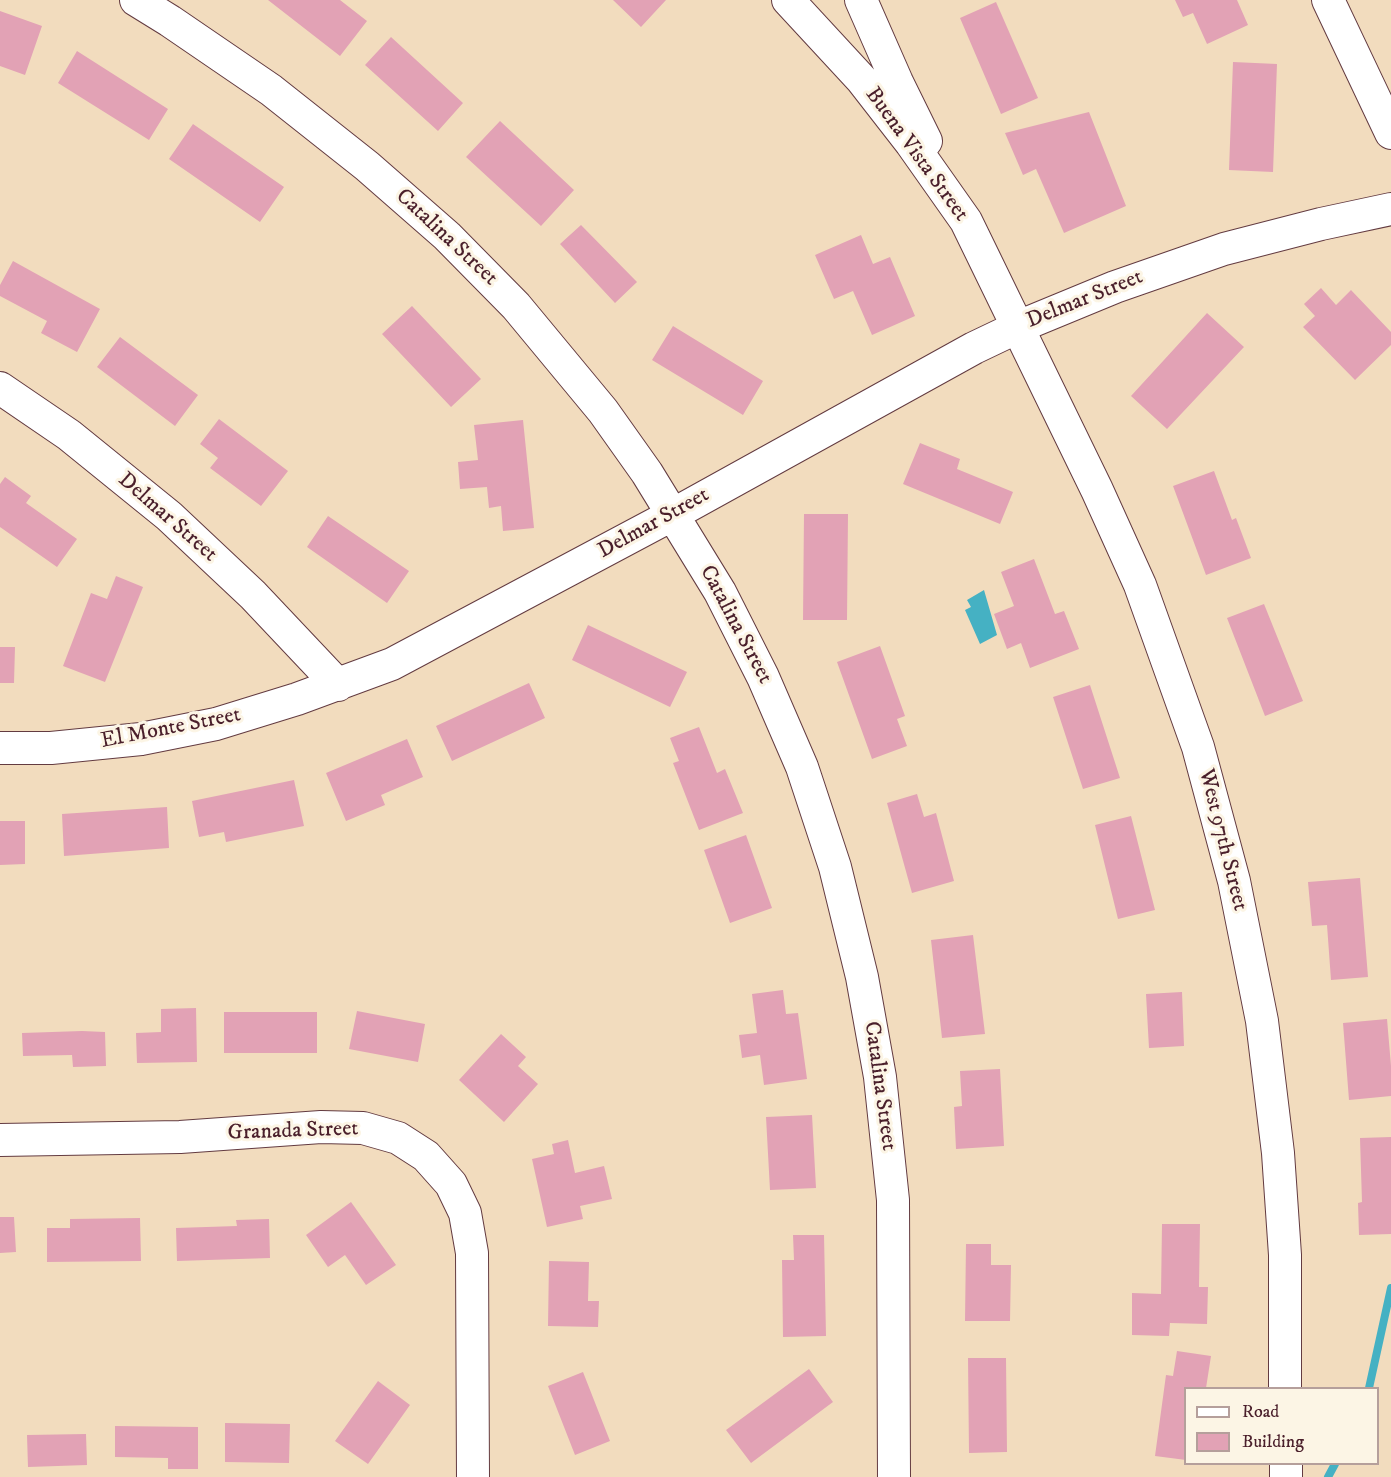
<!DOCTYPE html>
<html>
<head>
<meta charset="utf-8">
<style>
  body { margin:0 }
  #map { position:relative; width:1391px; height:1477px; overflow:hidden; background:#f2dcbe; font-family:"IM FELL DW Pica",serif }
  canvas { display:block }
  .legend { position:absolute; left:1184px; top:1387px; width:195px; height:78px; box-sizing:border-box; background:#fcf5e5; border:2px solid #b59f9b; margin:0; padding:8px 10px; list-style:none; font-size:18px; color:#4a1f2b }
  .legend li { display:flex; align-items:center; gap:12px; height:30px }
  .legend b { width:30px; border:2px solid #b59f9b }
</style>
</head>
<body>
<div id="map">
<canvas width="1391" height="1477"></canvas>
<ul class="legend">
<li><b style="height:8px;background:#fff"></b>Road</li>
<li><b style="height:16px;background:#e2a2b5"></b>Building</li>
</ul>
</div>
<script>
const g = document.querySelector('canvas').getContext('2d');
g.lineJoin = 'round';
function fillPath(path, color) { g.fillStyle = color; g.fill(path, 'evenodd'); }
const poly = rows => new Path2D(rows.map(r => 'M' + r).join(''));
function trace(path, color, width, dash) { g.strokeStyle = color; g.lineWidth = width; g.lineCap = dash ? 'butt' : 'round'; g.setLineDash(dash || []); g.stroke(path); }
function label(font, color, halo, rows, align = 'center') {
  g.font = font + ' "IM FELL DW Pica",serif'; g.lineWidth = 6; g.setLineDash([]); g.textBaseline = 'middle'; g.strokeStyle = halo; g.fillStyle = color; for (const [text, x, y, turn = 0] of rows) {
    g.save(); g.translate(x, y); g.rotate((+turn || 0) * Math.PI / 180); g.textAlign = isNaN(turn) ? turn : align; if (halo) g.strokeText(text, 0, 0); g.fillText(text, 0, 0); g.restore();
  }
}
const water = poly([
  [984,590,997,635,980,644,965,610,971,607,967,600]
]);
const stream = poly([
  [1369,1388,1391,1288],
  [1328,1477,1335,1464]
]);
const building = poly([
  [268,0,340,0,367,21,340,56],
  [613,0,666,0,641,27],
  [1175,0,1237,0,1248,25,1207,44,1193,13,1183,17],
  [996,2,1038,98,1001,114,960,18],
  [0,11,42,26,25,75,0,66],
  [391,37,463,103,438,131,365,65],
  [77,51,168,109,149,140,58,83],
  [1233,62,1277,64,1273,172,1229,170],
  [1089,112,1126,206,1064,233,1036,169,1023,175,1005,133],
  [500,121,574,190,541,226,466,157],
  [193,124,284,187,260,222,169,159],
  [581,225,637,282,615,303,560,244],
  [861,235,873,264,890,257,915,316,872,335,853,291,834,299,815,255],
  [13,261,100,309,77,352,41,333,47,321,0,296,0,285],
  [1321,288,1336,305,1351,290,1391,332,1391,345,1355,380,1303,327,1315,316,1304,304],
  [412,306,481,379,451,407,382,334],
  [1207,313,1244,347,1167,429,1131,396],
  [673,326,763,381,743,415,652,360],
  [120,337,198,395,175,426,97,367],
  [219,419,288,471,261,506,210,468,218,458,200,444],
  [523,420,534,528,503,531,501,506,489,508,487,487,460,489,458,462,478,460,474,425],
  [920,443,960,459,957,469,1013,492,1000,524,903,484],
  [1214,471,1232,520,1236,518,1251,558,1206,575,1173,486],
  [5,477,31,496,26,503,77,539,57,567,0,527,0,484],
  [804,514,848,514,847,620,803,620],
  [328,516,409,571,387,603,307,547],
  [1034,559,1055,614,1064,611,1079,649,1030,668,1021,643,1007,649,994,614,1014,606,1001,572],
  [116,576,143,587,105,682,63,666,91,593,107,599],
  [1264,604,1303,701,1265,716,1227,618],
  [588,625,687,672,670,707,572,660],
  [880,646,905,716,897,719,907,746,872,759,837,662],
  [0,647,15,647,14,683,0,683],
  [529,683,545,718,452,761,436,726],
  [1090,685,1120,778,1083,789,1053,697],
  [699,727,717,773,725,769,743,813,699,830,673,763,679,761,670,738],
  [407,739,423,777,381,795,385,805,346,821,326,773],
  [294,780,304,826,226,842,224,832,199,837,192,801],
  [917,794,924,817,936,813,954,881,912,893,887,803],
  [167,807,169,848,64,856,62,814],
  [1131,816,1155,910,1118,919,1095,825],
  [0,821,25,821,25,864,0,865],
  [746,835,772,908,730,923,704,850],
  [1360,878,1368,977,1331,980,1327,925,1312,926,1308,882],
  [973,935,985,1034,942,1038,931,940],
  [783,990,786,1014,798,1013,807,1079,764,1085,760,1055,742,1058,739,1035,757,1033,752,994],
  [1182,992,1184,1046,1149,1048,1146,994],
  [196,1008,197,1062,137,1063,136,1033,161,1032,161,1009],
  [357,1011,425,1024,418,1062,349,1049],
  [224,1012,317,1012,317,1053,224,1053],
  [1387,1019,1391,1066,1391,1096,1349,1100,1343,1023],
  [82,1031,105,1032,106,1066,73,1067,72,1055,23,1056,22,1033],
  [501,1034,526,1057,518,1066,538,1084,504,1122,459,1080],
  [1000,1069,1004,1146,956,1149,954,1107,962,1106,960,1071],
  [812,1115,816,1188,770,1190,766,1117],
  [1391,1137,1391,1234,1359,1235,1358,1203,1362,1202,1360,1138],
  [568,1140,575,1173,604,1166,612,1199,580,1206,583,1219,547,1227,532,1159,554,1154,552,1144],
  [351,1202,396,1265,366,1285,345,1255,328,1267,306,1235],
  [0,1217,14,1217,16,1252,0,1253],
  [140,1218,141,1261,47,1262,47,1228,70,1228,70,1219],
  [269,1219,270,1258,177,1261,176,1228,237,1226,236,1220],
  [1162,1224,1200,1224,1199,1287,1208,1287,1207,1324,1170,1323,1169,1336,1132,1335,1132,1293,1161,1294],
  [793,1235,824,1235,826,1336,783,1337,782,1260,794,1260],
  [966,1244,991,1244,991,1265,1011,1265,1010,1321,965,1321],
  [549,1261,589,1262,588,1301,599,1301,598,1327,548,1326],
  [1177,1351,1211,1356,1206,1388,1186,1388,1186,1460,1155,1456,1166,1375,1173,1376],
  [968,1358,1006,1358,1007,1452,969,1453],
  [809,1369,833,1402,751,1463,726,1430],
  [583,1372,610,1441,575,1455,548,1386],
  [378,1381,410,1405,368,1464,335,1441],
  [225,1423,290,1424,289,1463,225,1462],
  [115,1426,198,1427,198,1469,168,1469,168,1458,115,1457],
  [86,1434,87,1465,28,1467,27,1435]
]);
const minor = poly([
  [136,0,170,21,271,90,367,166,447,236,516,306,603,411,647,473,720,592,763,677,802,767,835,867,862,977,880,1077,893,1200,894,1477],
  [788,0,862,80,911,143,966,221,1097,490,1140,585,1198,747,1234,881,1262,1021,1278,1153,1285,1255,1285,1388],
  [861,0,897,82,926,141],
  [1328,0,1391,133],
  [0,388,69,435,169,516,253,595,338,685],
  [0,748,51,748,141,739,216,724,297,699,392,664,672,515,974,348,1018,327,1115,287,1224,249,1321,224,1391,209],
  [0,1140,180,1137,321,1127,363,1128,398,1138,426,1156,451,1184,465,1213,472,1253,473,1477],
  [1286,1464,1286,1477]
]);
const streetNames = [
  ["Buena Vista Street",916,155,54],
  ["Catalina Street",446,238,43],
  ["Delmar Street",1085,300,-22],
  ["Delmar Street",167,518,41],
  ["Delmar Street",654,524,-29],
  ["Catalina Street",735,625,62],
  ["El Monte Street",171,729,-11],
  ["West 97th Street",1222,840,76],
  ["Catalina Street",879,1086,82],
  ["Granada Street",293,1132,-2]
];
fillPath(water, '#45b1c3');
trace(stream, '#45b1c3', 8);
fillPath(building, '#e2a2b5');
trace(minor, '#633b41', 34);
trace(minor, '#fff', 32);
label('22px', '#4a1f2b', '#fcf5e5', streetNames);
</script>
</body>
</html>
